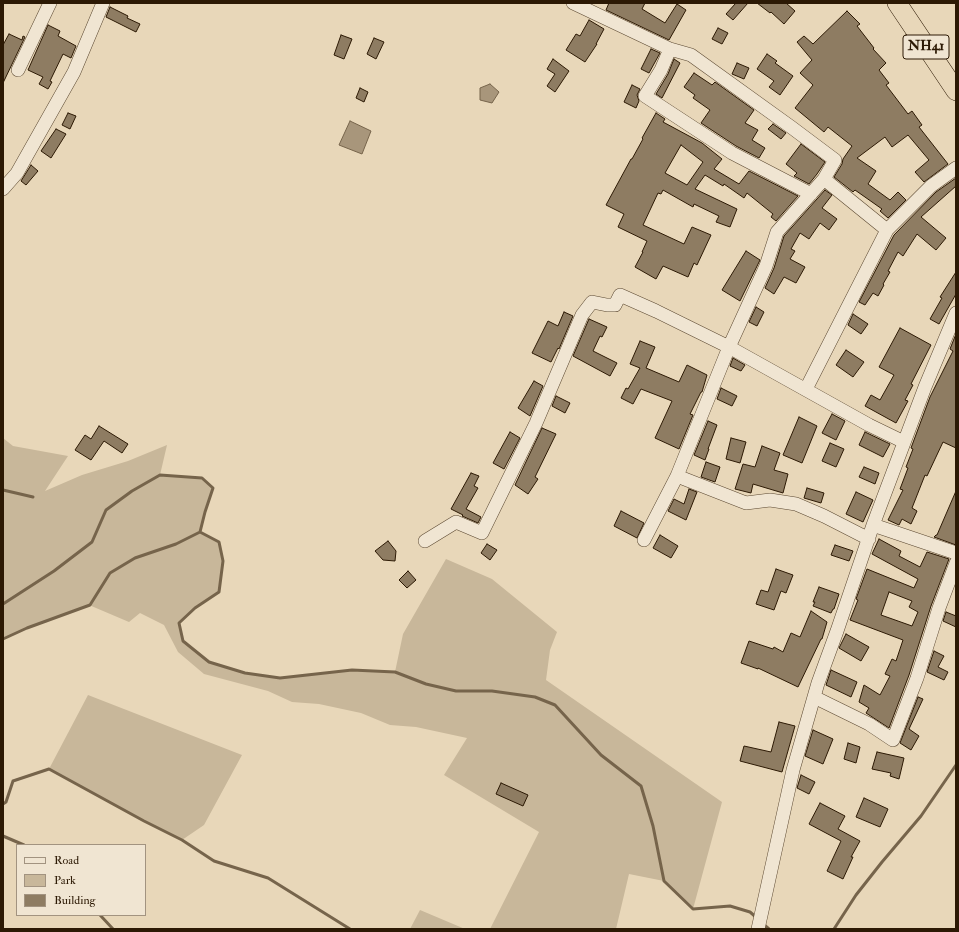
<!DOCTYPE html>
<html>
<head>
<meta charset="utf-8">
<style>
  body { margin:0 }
  #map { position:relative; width:959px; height:932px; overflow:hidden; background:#e8d7b9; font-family:"IM FELL Double Pica",serif }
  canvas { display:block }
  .frame { position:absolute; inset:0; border:4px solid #2c1904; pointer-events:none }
  .legend { position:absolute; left:16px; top:844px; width:130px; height:72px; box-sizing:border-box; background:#f0e5d2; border:1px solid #a29380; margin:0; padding:5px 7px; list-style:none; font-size:12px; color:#2c1904 }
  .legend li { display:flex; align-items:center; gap:8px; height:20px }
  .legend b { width:20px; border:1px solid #a29380 }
</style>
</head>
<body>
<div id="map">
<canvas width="959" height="932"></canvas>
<div class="frame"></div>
<ul class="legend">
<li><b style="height:5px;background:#f0e5d2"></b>Road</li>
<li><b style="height:11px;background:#c8b79a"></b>Park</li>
<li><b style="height:11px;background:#8e7c62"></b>Building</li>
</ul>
</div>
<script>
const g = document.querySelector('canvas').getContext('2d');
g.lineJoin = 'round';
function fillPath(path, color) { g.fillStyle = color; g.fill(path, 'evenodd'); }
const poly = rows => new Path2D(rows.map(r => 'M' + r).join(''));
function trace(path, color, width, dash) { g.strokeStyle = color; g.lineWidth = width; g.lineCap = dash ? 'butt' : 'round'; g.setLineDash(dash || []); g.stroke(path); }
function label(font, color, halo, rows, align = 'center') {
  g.font = font + ' "IM FELL Double Pica",serif'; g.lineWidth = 3.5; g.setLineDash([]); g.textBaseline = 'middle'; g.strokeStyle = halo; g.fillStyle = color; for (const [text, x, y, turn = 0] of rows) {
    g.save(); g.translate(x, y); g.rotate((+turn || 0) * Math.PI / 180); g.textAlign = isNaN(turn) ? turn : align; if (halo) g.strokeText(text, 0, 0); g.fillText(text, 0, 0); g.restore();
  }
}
const green = poly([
  [3,438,13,446,68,456,45,491,82,475,128,461,167,445,160,475,202,478,213,488,205,512,200,532,219,542,223,561,219,592,195,608,179,623,183,641,209,662,245,673,280,678,352,670,395,672,403,634,446,559,492,579,557,632,550,650,546,680,722,802,693,909,664,881,629,874,616,929,490,929,539,832,444,775,467,738,416,727,390,725,361,713,319,704,292,702,268,691,204,674,178,652,164,625,140,613,129,622,89,605,27,628,3,639],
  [88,695,242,755,204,825,182,840,144,821,49,769],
  [420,910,465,929,410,929]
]);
const water = poly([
  [490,84,499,92,492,103,480,100,480,88,490,84],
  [350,121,371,131,362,154,339,145,350,121]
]);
const stream = poly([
  [3,490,33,497],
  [3,604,54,571,92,542,106,510,132,491,160,475,202,478,213,488,205,512,200,532],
  [3,639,27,628,90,605,110,573,135,558,176,544,200,532,219,542,223,561,219,592,195,608,179,623,183,641,209,662,245,673,280,678,352,670,395,672,426,684,456,691,492,691,535,697,555,705,601,755,641,786,653,826,664,881,693,909,730,906,750,912,757,918],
  [3,804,6,802,13,781,49,769,144,821,182,840,214,861,268,878,350,929],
  [3,836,24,845],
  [100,915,113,929],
  [762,923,769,929],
  [834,929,856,895,882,862,921,816,956,765]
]);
const building = poly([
  [609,3,645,3,642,9,665,23,677,4,686,10,669,40,606,10,609,3],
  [736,3,748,3,733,20,726,14,736,3],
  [757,3,786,3,795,11,784,24,771,12,770,13,757,3],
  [110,7,128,16,127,18,140,24,136,32,106,17,110,7],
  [847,11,860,24,857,26,874,48,873,49,886,63,879,70,889,83,886,85,908,114,912,111,922,125,919,127,948,164,924,182,915,172,929,160,908,135,892,147,885,137,857,158,876,171,868,184,890,200,898,192,906,200,888,218,880,211,882,209,855,190,853,192,834,177,842,164,843,159,852,146,828,127,824,132,795,108,813,85,800,73,812,60,797,42,804,36,813,44,847,11],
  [589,20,604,29,596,44,597,44,585,62,566,50,576,34,580,36,589,20],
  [48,25,60,31,58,36,76,46,71,58,63,54,50,81,52,82,48,89,39,84,43,77,28,70,48,25],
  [718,28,728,33,722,44,712,39,718,28],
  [9,34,22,40,23,36,25,37,3,83,3,45,9,34],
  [341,35,352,39,344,59,334,55,341,35],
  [374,38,384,42,376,59,367,54,374,38],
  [651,49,660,53,649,73,641,69,651,49],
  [767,54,777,61,775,63,793,76,780,95,769,87,774,81,757,69,767,54],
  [553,59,569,71,555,92,547,86,555,74,547,69,553,59],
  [674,59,680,63,662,98,656,94,668,74,674,59],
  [737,63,749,68,744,79,732,74,737,63],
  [694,73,712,85,715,82,754,110,745,123,758,130,752,140,765,148,759,158,736,146,701,123,710,110,693,98,695,95,684,87,694,73],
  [632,85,640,89,637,95,639,101,636,108,624,102,632,85],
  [360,88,368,92,364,102,356,98,360,88],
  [68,113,76,116,70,129,62,125,68,113],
  [656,113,665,119,663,122,702,143,722,159,714,169,739,184,749,171,798,196,776,221,771,217,773,214,747,193,744,198,724,184,723,186,705,175,695,189,737,209,730,227,716,222,719,216,694,204,693,207,663,190,661,194,658,193,643,225,684,244,692,227,711,235,697,265,694,263,688,277,663,266,656,279,635,267,643,252,642,252,647,241,618,227,624,214,606,205,631,159,632,159,643,139,642,138,656,113],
  [681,145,703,162,687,185,665,173,681,145],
  [773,124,786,133,781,139,768,129,773,124],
  [56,129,66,134,51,158,41,151,56,129],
  [801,144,825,162,817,174,809,184,794,176,797,173,786,164,801,144],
  [31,165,38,171,26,185,21,181,31,165],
  [956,178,956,186,921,217,946,238,936,250,917,234,903,256,898,252,888,271,890,272,883,284,884,285,878,296,873,293,865,305,859,302,894,235,936,192,956,178],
  [825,190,832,195,822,208,837,219,829,230,820,223,809,239,800,233,791,249,795,251,790,259,805,267,796,283,784,277,774,294,765,288,774,268,784,236,825,190],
  [746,251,760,260,740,301,722,290,746,251],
  [956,272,956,294,939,324,930,319,942,298,940,297,956,272],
  [756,307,764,312,757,326,749,322,756,307],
  [564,312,573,316,559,349,558,348,551,362,532,353,548,321,558,326,564,312],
  [853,314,868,324,861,334,848,325,853,314],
  [589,319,607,327,602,337,600,336,593,351,617,363,610,376,573,356,589,319],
  [900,328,931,345,911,384,913,385,905,400,908,401,896,423,865,406,871,395,880,400,894,375,879,367,900,328],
  [956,334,956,448,943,442,927,476,925,475,912,508,917,511,911,524,902,519,899,525,888,520,903,490,900,489,908,468,906,467,913,449,911,448,930,397,953,351,950,349,956,334],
  [640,341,655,347,646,368,679,382,687,365,707,375,702,392,701,392,690,414,693,415,679,449,655,438,672,401,641,389,633,404,621,398,626,388,628,389,640,368,630,364,640,341],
  [846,350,864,362,853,377,836,365,846,350],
  [733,358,745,365,741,371,730,366,733,358],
  [534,381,543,386,530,416,518,408,534,381],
  [721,388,737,396,732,406,717,399,721,388],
  [556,396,570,403,565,413,552,406,556,396],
  [832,414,845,421,836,440,822,433,832,414],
  [799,417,817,426,802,463,783,455,799,417],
  [708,421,717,425,708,449,709,449,705,460,694,455,708,421],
  [99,426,128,444,122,453,104,441,91,460,75,450,85,435,91,439,99,426],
  [542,428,556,434,535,477,538,479,528,494,515,485,542,428],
  [510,432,520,438,504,469,493,463,510,432],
  [865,432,890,444,883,457,859,445,865,432],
  [731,438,746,442,740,463,726,459,731,438],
  [830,443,844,449,836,467,822,461,830,443],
  [762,446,780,453,774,470,788,474,783,493,753,484,751,493,735,489,743,464,755,467,762,446],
  [706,462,720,467,715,482,701,477,706,462],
  [864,467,879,473,875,484,859,477,864,467],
  [471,473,479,476,474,486,478,488,466,509,481,517,478,523,462,516,463,515,451,509,471,473],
  [807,488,824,493,821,503,804,498,807,488],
  [689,489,697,492,686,520,668,511,674,499,684,504,689,489],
  [956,491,956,545,934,537,936,535,937,535,956,491],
  [856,492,873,500,863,522,846,514,856,492],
  [621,511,644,523,637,538,614,526,621,511],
  [660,535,678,546,671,558,653,548,660,535],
  [879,539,901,551,899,556,920,567,927,552,949,559,931,606,909,675,889,728,866,713,869,708,859,702,864,685,880,695,890,676,885,674,892,659,896,661,903,640,850,620,858,600,856,599,867,569,914,588,918,579,872,554,879,539],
  [889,592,912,601,909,607,918,612,912,626,881,615,889,592],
  [388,541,396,551,395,561,383,560,375,551,388,541],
  [487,544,497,550,490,560,481,553,487,544],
  [835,545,853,551,849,561,831,555,835,545],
  [776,569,793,575,786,593,781,591,774,610,756,604,761,590,768,592,776,569],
  [408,571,416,580,407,588,399,580,408,571],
  [819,587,839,594,834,609,833,609,831,613,813,606,815,602,813,602,819,587],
  [811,611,827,622,822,639,821,639,798,687,758,668,758,669,741,663,749,641,773,649,774,647,783,652,791,633,800,637,811,611],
  [946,612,956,616,956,627,943,621,946,612],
  [846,634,869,647,861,661,839,648,846,634],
  [934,651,944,656,938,667,948,672,944,680,927,672,934,651],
  [831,670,857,682,851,697,826,685,831,670],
  [918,697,923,699,909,729,919,736,911,750,900,743,918,697],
  [779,722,795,726,782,772,740,761,744,746,771,752,779,722],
  [813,730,833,739,823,764,805,756,813,730],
  [848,743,860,747,856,763,844,759,848,743],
  [877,752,904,758,899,779,890,776,891,773,872,769,877,752],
  [801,775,815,782,809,794,797,788,801,775],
  [501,783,528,795,523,806,496,794,501,783],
  [864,798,888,809,880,827,856,817,864,798],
  [820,803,845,816,838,829,860,841,851,857,853,857,843,879,827,871,841,841,809,824,820,803]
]);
const minor = poly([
  [573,3,670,49,661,70,645,96,732,153,811,194],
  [18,70,50,3],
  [824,179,887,230],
  [3,189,17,173,74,72,103,3],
  [806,389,887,230,931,186,956,168],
  [677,476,746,503,770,500,796,504,824,516,869,539],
  [873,525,956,553],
  [644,540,677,476,729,347,766,266,777,232,824,179,835,160,791,127,691,55,670,49],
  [425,541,456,522,482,533,536,423,582,315,592,302,607,305,615,305,620,295,656,311,729,347,869,425,904,442],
  [814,697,869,724,893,740,917,678,939,608,956,563],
  [758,929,793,770,818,683,837,631,873,525,925,387,956,313]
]);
const highway = poly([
  [897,3,956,91]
]);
const shields = [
  [926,47,46]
];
const shieldNames = [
  ["NH41",926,47]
];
fillPath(green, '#c8b79a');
fillPath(water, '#a8967b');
trace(water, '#76644b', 1);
trace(stream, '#76644b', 3);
fillPath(building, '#8e7c62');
trace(building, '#2c1904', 1);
trace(minor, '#5b4831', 14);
trace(highway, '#2c1904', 20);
trace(minor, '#f0e5d2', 13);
trace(highway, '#e8d7b9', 19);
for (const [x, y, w] of shields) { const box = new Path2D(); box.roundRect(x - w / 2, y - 12, w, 24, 3); g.fillStyle = '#f0e5d2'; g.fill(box); trace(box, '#2c1904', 1); }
label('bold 14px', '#2c1904', null, shieldNames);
</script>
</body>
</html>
